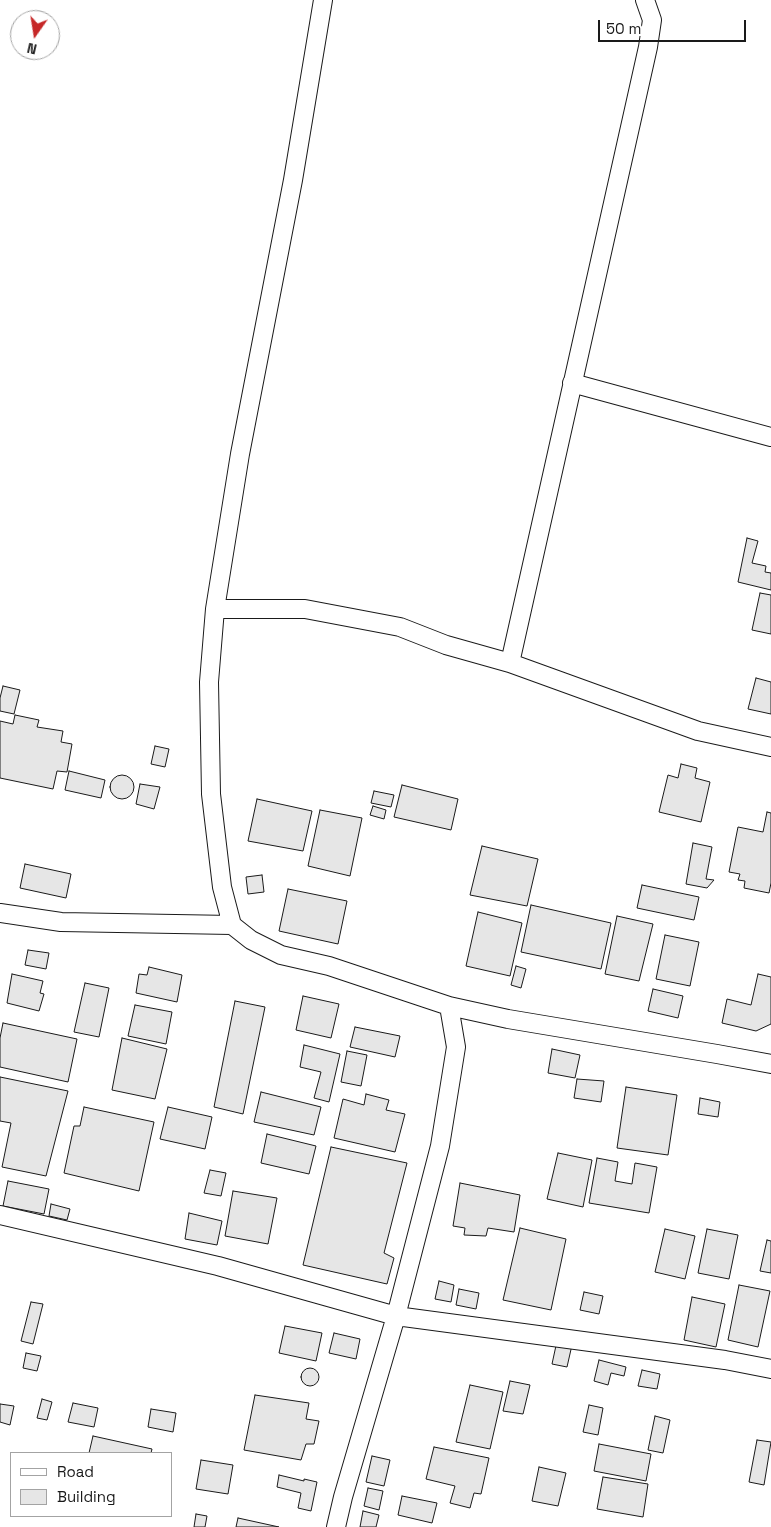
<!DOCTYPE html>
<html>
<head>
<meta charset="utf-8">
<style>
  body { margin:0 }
  #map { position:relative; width:771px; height:1527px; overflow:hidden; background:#fff; font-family:"Space Grotesk",sans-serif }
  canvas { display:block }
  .legend { position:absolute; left:10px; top:1452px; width:162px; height:65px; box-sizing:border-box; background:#fff; border:1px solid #a3a3a3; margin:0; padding:6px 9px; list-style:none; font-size:15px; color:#1a1a1a }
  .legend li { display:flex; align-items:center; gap:10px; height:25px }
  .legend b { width:25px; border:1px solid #a3a3a3 }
  .north { position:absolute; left:10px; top:10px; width:50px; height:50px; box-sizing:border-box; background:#fff; border:1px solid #a3a3a3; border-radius:50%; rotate:193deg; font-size:14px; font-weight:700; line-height:20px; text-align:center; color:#1a1a1a }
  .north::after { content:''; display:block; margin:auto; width:18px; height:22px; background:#c62828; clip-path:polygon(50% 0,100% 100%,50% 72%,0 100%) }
  .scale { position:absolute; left:598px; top:20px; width:148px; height:22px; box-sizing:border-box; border:2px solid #1a1a1a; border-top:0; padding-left:6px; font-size:15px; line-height:18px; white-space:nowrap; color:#1a1a1a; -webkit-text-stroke:4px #fff; paint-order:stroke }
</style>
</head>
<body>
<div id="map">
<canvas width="771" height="1527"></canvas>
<ul class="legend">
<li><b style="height:6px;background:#fff"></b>Road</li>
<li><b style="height:14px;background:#e6e6e6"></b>Building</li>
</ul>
<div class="north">N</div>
<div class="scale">50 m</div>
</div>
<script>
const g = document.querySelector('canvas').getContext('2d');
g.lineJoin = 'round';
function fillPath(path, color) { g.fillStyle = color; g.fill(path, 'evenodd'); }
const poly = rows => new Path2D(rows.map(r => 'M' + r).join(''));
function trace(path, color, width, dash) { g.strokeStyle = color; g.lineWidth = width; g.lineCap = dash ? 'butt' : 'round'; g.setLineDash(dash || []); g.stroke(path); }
const building = poly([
  [747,538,758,541,752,563,766,566,765,572,771,573,771,590,738,582,747,538],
  [760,593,771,595,771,634,752,630,760,593],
  [756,678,771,682,771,714,748,709,756,678],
  [3,686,20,690,14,714,0,711,0,698,3,686],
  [15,715,39,720,37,727,63,731,61,742,72,744,67,772,57,771,53,789,0,778,0,721,13,724,15,715],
  [155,746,169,749,165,767,151,764,155,746],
  [681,764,697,768,695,778,710,782,701,822,659,812,668,775,678,778,681,764],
  [69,771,105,780,101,798,65,790,69,771],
  '110 787a12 12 0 1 1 24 0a12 12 0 1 1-24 0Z',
  [140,784,160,787,154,809,136,804,140,784],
  [402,785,458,799,451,830,394,817,402,785],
  [374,791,394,795,391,807,371,803,374,791],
  [257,799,312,811,303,851,248,841,257,799],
  [373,806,386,810,384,819,370,815,373,806],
  [320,810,362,818,350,876,308,866,320,810],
  [767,812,771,813,771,883,769,893,744,888,745,881,738,880,740,874,729,872,738,827,763,832,767,812],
  [693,843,712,847,706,879,714,880,707,888,686,884,693,843],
  [482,846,538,859,527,906,470,895,482,846],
  [25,864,71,874,66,898,20,888,25,864],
  [262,875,264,892,248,894,246,877,262,875],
  [642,885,699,897,694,920,637,908,642,885],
  [288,889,347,901,338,944,279,931,288,889],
  [531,905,611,923,601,969,521,952,531,905],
  [478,912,522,923,510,976,466,966,478,912],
  [617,916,653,924,639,981,605,974,617,916],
  [665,935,699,942,690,986,656,979,665,935],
  [28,950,49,953,46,969,25,965,28,950],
  [516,966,526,969,521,988,511,985,516,966],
  [149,967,182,975,177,1002,136,993,139,974,147,975,149,967],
  [12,974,43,981,40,993,44,994,39,1011,7,1003,12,974],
  [758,974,771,977,771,1024,756,1031,722,1023,727,999,751,1005,758,974],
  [85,983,109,988,99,1037,74,1032,85,983],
  [653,989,683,996,678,1018,648,1011,653,989],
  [303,996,339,1004,331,1038,296,1030,303,996],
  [235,1001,265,1007,243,1114,214,1107,235,1001],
  [135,1005,172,1012,166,1044,128,1036,135,1005],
  [3,1023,77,1039,68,1082,0,1067,0,1038,3,1023],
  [355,1027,400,1036,395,1057,350,1047,355,1027],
  [122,1038,167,1049,155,1099,112,1090,122,1038],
  [304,1045,340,1054,329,1102,314,1098,321,1072,300,1067,304,1045],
  [552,1049,580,1055,575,1078,548,1073,552,1049],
  [347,1051,367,1055,361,1086,341,1082,347,1051],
  [0,1077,68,1091,46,1176,2,1167,11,1123,0,1121,0,1077],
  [577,1079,604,1081,601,1102,574,1098,577,1079],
  [626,1087,677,1095,668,1155,617,1148,626,1087],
  [261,1092,321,1107,314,1135,254,1122,261,1092],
  [366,1094,389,1100,386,1110,405,1114,395,1152,334,1138,343,1099,364,1105,366,1094],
  [700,1098,720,1102,718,1117,698,1114,700,1098],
  [84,1107,154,1122,139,1191,64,1173,74,1126,80,1126,84,1107],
  [168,1107,212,1117,205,1149,160,1139,168,1107],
  [267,1134,316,1146,309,1174,261,1163,267,1134],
  [331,1147,407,1163,384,1253,394,1258,387,1284,303,1265,331,1147],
  [558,1153,592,1160,583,1207,547,1199,558,1153],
  [597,1158,618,1162,615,1181,632,1184,635,1163,657,1167,649,1213,589,1203,597,1158],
  [210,1170,226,1173,221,1196,204,1193,210,1170],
  [8,1181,49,1189,44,1214,3,1206,8,1181],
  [460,1183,520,1195,514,1232,488,1228,486,1236,464,1235,465,1228,453,1226,460,1183],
  [233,1191,277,1198,268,1244,225,1236,233,1191],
  [51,1204,70,1209,67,1220,49,1216,51,1204],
  [189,1213,222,1221,217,1245,185,1239,189,1213],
  [520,1228,566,1239,551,1310,503,1300,520,1228],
  [665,1229,695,1236,685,1279,655,1272,665,1229],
  [707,1229,738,1235,729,1279,698,1273,707,1229],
  [767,1240,771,1241,771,1273,760,1271,767,1240],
  [439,1281,454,1285,451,1302,435,1299,439,1281],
  [739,1285,770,1291,758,1347,728,1340,739,1285],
  [459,1289,479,1293,476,1309,456,1305,459,1289],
  [584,1292,603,1296,599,1314,580,1310,584,1292],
  [692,1297,725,1304,716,1347,684,1340,692,1297],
  [31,1302,43,1304,33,1344,21,1341,31,1302],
  [285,1326,322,1333,316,1361,279,1353,285,1326],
  [334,1333,360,1339,356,1359,329,1353,334,1333],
  [557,1341,572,1345,567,1367,552,1364,557,1341],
  [26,1353,41,1356,37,1371,23,1368,26,1353],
  [599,1360,626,1367,624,1376,611,1373,608,1385,594,1381,599,1360],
  '301 1377a9 9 0 1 1 18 0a9 9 0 1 1-18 0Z',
  [642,1370,660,1374,657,1389,638,1386,642,1370],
  [510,1381,530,1385,523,1414,503,1411,510,1381],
  [470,1385,503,1392,490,1449,456,1442,470,1385],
  [255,1395,309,1403,306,1419,319,1421,314,1444,306,1444,301,1460,244,1450,255,1395],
  [42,1399,52,1402,47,1420,37,1418,42,1399],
  [73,1403,98,1408,94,1427,68,1422,73,1403],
  [0,1404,14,1406,10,1425,0,1422,0,1404],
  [589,1405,603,1408,598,1435,583,1432,589,1405],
  [151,1409,176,1413,173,1432,148,1427,151,1409],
  [655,1416,670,1420,663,1453,648,1450,655,1416],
  [93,1436,152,1449,151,1453,89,1453,93,1436],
  [757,1440,771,1442,764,1485,749,1482,757,1440],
  [599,1444,651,1454,646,1481,594,1471,599,1444],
  [434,1447,489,1458,481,1494,474,1493,470,1508,450,1503,455,1486,426,1479,434,1447],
  [372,1456,390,1460,384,1486,366,1482,372,1456],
  [201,1460,233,1465,228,1494,196,1489,201,1460],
  [539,1467,566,1473,558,1506,532,1501,539,1467],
  [279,1475,304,1481,304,1479,317,1482,311,1511,298,1508,301,1493,277,1487,279,1475],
  [603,1477,648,1484,643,1517,597,1509,603,1477],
  [368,1488,383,1491,379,1510,364,1506,368,1488],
  [402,1496,437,1503,432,1523,398,1515,402,1496],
  [363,1511,379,1515,376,1527,360,1527,363,1511],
  [196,1514,207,1516,205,1527,194,1527,196,1514],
  [238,1518,279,1527,236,1527,238,1518]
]);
const minor = poly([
  [323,0,293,180,240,454,215,609,209,682,211,794,222,887,232,925,251,940,281,955,329,966,449,1006,508,1019,717,1054,771,1064],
  [572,383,771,437],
  [215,609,305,609,400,627,446,645,510,663,698,731,771,747],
  [510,663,648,47,652,20,645,0],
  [0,913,61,922,232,925],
  [0,1215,218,1266,396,1316,725,1360,771,1369],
  [336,1527,343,1497,396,1316,440,1146,456,1047,449,1006]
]);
fillPath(building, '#e6e6e6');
trace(building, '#1a1a1a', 1);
trace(minor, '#1a1a1a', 20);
trace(minor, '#fff', 18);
</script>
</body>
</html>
